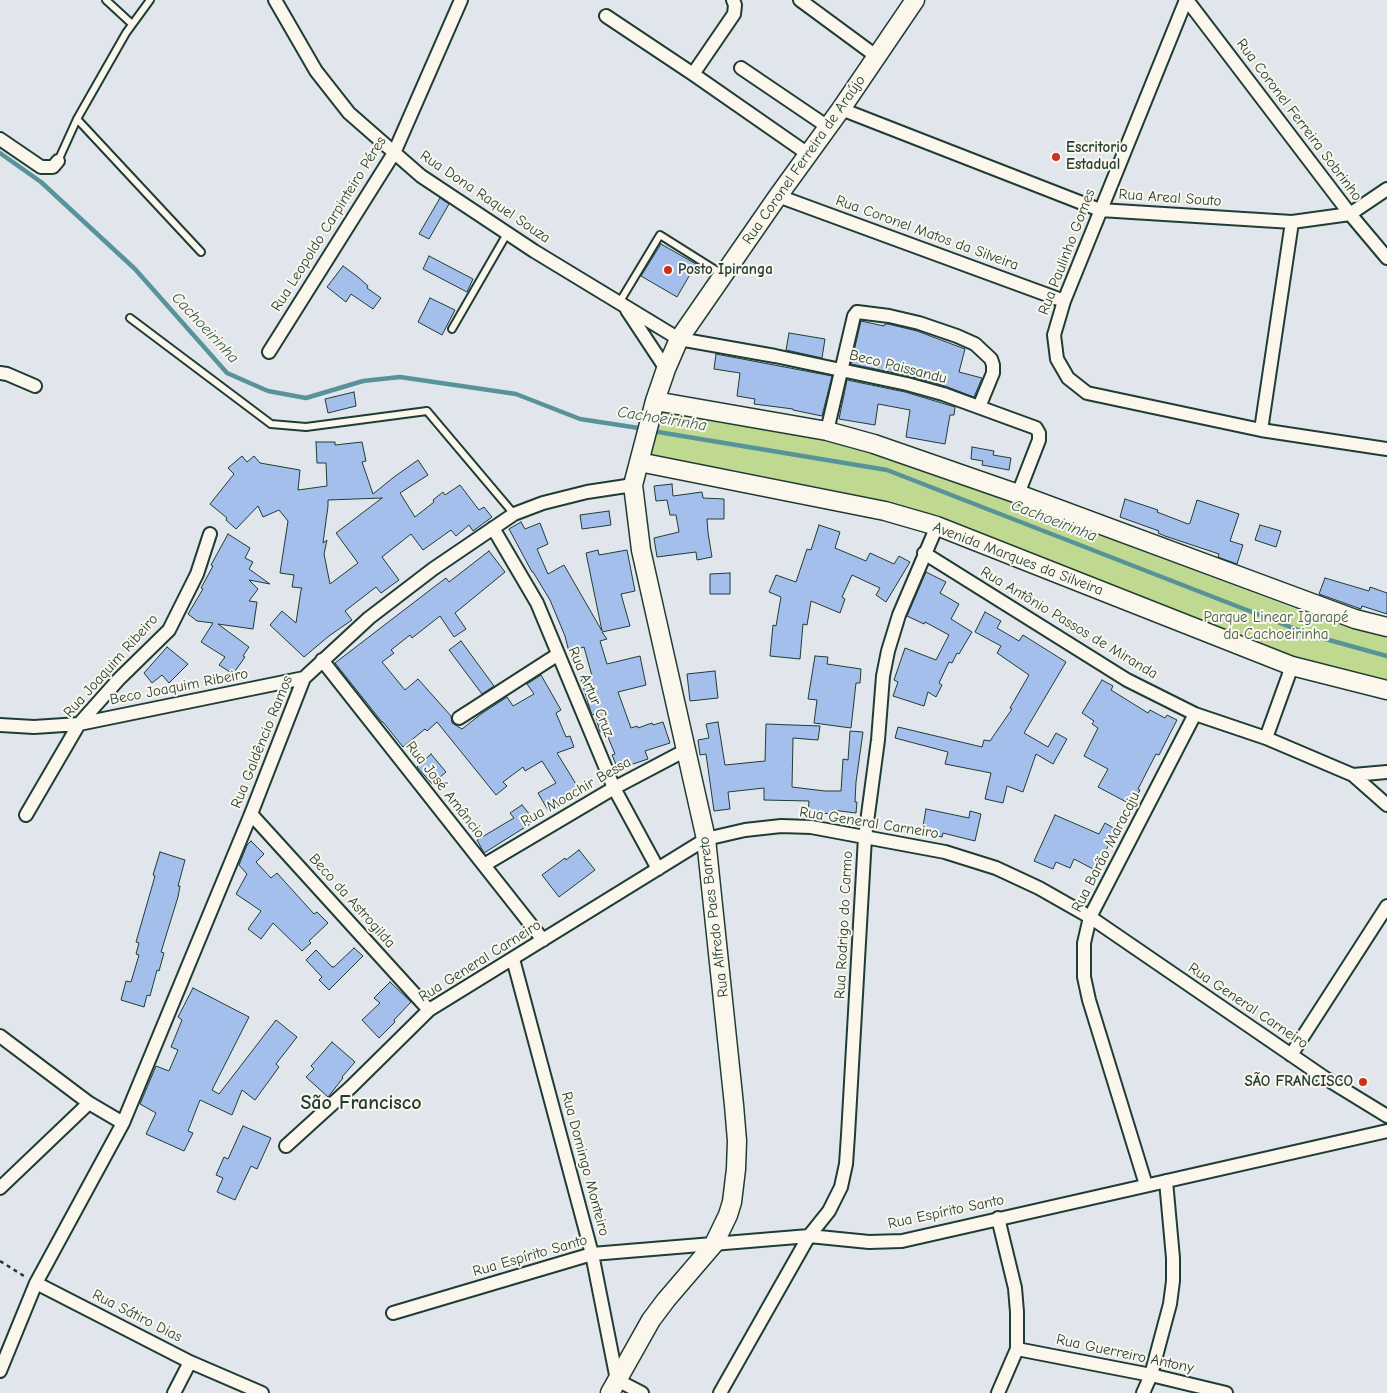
<!DOCTYPE html>
<html>
<head>
<meta charset="utf-8">
<style>
  body { margin:0 }
  canvas { display:block; background:#e1e6ec }
</style>
</head>
<body>
<canvas width="1387" height="1393"></canvas>
<script>
const g = document.querySelector('canvas').getContext('2d');
g.lineJoin = 'round';
function fillPath(path, color) { g.fillStyle = color; g.fill(path, 'evenodd'); }
const poly = rows => new Path2D(rows.map(r => 'M' + r).join(''));
function trace(path, color, width, dash) { g.strokeStyle = color; g.lineWidth = width; g.lineCap = dash ? 'butt' : 'round'; g.setLineDash(dash || []); g.stroke(path); }
function label(font, color, halo, rows, align = 'center') {
  g.font = font + ' "Comic Neue",sans-serif'; g.lineWidth = 4; g.setLineDash([]); g.textBaseline = 'middle'; g.strokeStyle = halo; g.fillStyle = color; for (const [text, x, y, turn = 0] of rows) {
    g.save(); g.translate(x, y); g.rotate((+turn || 0) * Math.PI / 180); g.textAlign = isNaN(turn) ? turn : align; if (halo) g.strokeText(text, 0, 0); g.fillText(text, 0, 0); g.restore();
  }
}
const green = poly([
  [658,409,836,442,898,456,1120,543,1331,622,1387,638,1387,685,1324,670,889,502,750,473,647,455]
]);
const stream = poly([
  [0,153,41,182,135,269,227,373,268,391,306,398,363,381,400,377,516,394,580,419,645,429],
  [652,431,887,470,1311,635,1387,656]
]);
const building = poly([
  [440,198,449,204,429,239,419,234,440,198],
  [661,244,696,264,677,297,641,276,661,244],
  [429,256,473,279,467,292,423,269,429,256],
  [343,266,358,277,368,286,367,288,381,298,373,309,351,294,346,302,327,287,343,266],
  [430,298,455,310,442,335,418,322,430,298],
  [861,321,884,326,885,324,888,324,917,331,965,349,959,372,982,378,974,397,945,386,909,376,851,364,861,321],
  [789,333,825,339,822,358,786,350,789,333],
  [716,354,832,376,822,416,793,410,793,409,754,404,755,399,737,396,740,373,714,369,716,354],
  [847,380,905,392,955,407,954,415,950,415,945,444,906,437,910,410,878,404,875,425,839,419,847,380],
  [354,392,356,406,328,413,325,399,354,392],
  [316,442,335,442,335,445,362,442,366,461,362,462,373,494,394,477,418,460,428,475,400,493,415,517,434,502,433,500,443,492,445,495,460,485,479,510,484,507,492,517,473,531,469,525,456,536,451,530,423,550,411,534,382,557,399,580,381,593,376,587,345,611,352,620,329,636,304,657,270,625,282,611,296,623,301,590,302,588,292,587,294,575,280,573,288,521,279,510,263,517,258,506,236,529,226,520,227,518,210,504,234,474,228,468,242,456,247,462,254,456,260,463,300,470,298,490,327,486,326,463,317,463,316,442],
  [382,498,336,533,358,563,330,584,324,554,327,540,323,543,328,506,328,500,382,498],
  [972,447,994,451,993,455,1011,458,1009,470,982,465,983,461,971,459,972,447],
  [672,484,673,496,702,492,703,498,724,499,724,519,707,519,708,533,712,557,697,560,696,552,657,557,654,538,679,532,676,515,670,515,667,500,656,501,654,486,672,484],
  [1125,499,1158,510,1157,512,1188,524,1190,523,1197,500,1239,514,1230,541,1243,545,1237,564,1218,557,1219,554,1165,536,1158,533,1159,531,1120,517,1125,499],
  [609,511,611,525,582,529,580,515,609,511],
  [521,522,525,529,540,523,548,544,537,549,548,574,564,565,602,631,586,553,598,550,599,555,627,550,635,591,621,594,630,626,602,632,607,639,600,641,607,664,640,656,646,685,618,692,631,728,637,726,638,728,652,723,653,725,663,722,670,743,645,751,648,759,618,769,612,755,615,754,605,730,600,732,595,714,592,715,590,709,581,680,592,676,584,647,569,652,565,636,550,600,533,572,532,572,509,529,521,522],
  [819,525,840,532,835,548,866,561,870,553,894,564,899,556,910,562,886,602,876,595,880,588,852,575,842,597,845,599,840,613,811,601,807,625,803,624,800,659,770,656,773,625,776,626,781,597,769,592,776,575,796,582,807,549,811,550,819,525],
  [1260,525,1281,531,1276,547,1255,540,1260,525],
  [228,534,250,548,245,558,253,562,249,569,270,584,249,580,258,589,249,601,257,602,253,629,218,624,249,647,243,656,245,657,233,674,219,665,225,657,201,642,213,623,197,621,188,614,203,589,201,588,213,566,211,565,228,534],
  [489,551,505,572,455,613,466,629,454,637,440,616,412,638,410,635,391,650,394,653,382,662,405,690,418,679,451,716,452,723,462,729,481,714,507,697,513,706,534,694,527,684,541,675,561,710,556,713,566,737,570,736,574,747,557,753,579,789,562,800,564,804,549,812,538,793,556,783,542,761,525,771,523,767,503,782,507,786,496,795,437,722,427,731,425,729,403,747,383,722,382,722,335,663,434,587,446,578,449,582,489,551],
  [926,572,946,582,940,593,959,604,951,619,972,632,959,654,957,653,952,663,949,662,939,683,942,685,936,697,928,692,924,706,893,696,898,682,894,680,905,648,936,660,949,635,925,622,924,624,907,616,926,572],
  [730,573,730,594,710,594,710,574,730,573],
  [1325,578,1369,591,1370,587,1387,593,1387,614,1362,606,1361,609,1319,594,1325,578],
  [985,612,1001,621,997,628,1019,641,1023,635,1066,662,1024,733,1048,747,1056,733,1067,739,1053,764,1036,754,1023,792,1007,786,1003,803,985,799,991,773,945,764,948,752,895,738,898,727,982,747,984,740,990,741,1012,709,1010,708,1029,675,997,653,1001,646,975,632,985,612],
  [461,641,494,686,482,694,449,650,461,641],
  [167,647,188,664,169,683,162,675,152,683,144,673,167,647],
  [815,656,828,657,827,664,861,669,860,683,856,683,851,728,814,723,817,700,808,699,815,656],
  [715,671,718,698,690,701,687,674,715,671],
  [1102,680,1113,686,1111,690,1148,713,1150,710,1165,718,1167,715,1177,720,1159,755,1156,754,1138,789,1140,790,1132,805,1098,787,1108,769,1084,756,1098,728,1092,724,1094,721,1082,713,1102,680],
  [718,722,725,765,765,761,766,724,820,726,818,740,793,738,792,787,825,791,841,791,843,759,848,760,850,731,863,732,856,782,855,802,857,802,856,813,832,810,832,814,808,812,809,801,764,800,764,788,728,792,730,809,714,811,706,754,700,755,698,740,709,738,706,724,718,722],
  [431,754,446,772,432,784,417,767,431,754],
  [522,805,535,821,484,853,477,840,514,818,510,813,522,805],
  [926,809,969,818,970,811,981,814,975,841,943,833,942,837,922,832,926,809],
  [1055,815,1099,834,1105,823,1117,830,1095,870,1074,859,1070,868,1056,862,1053,869,1034,861,1055,815],
  [251,841,264,854,256,862,271,878,277,873,314,914,317,912,328,923,309,941,311,943,302,951,273,923,261,939,248,929,261,911,236,894,247,874,239,865,247,845,251,841],
  [579,850,595,870,559,897,542,875,565,858,566,860,579,850],
  [160,852,185,860,178,886,180,886,178,897,161,952,164,953,159,971,157,970,150,996,147,995,144,1007,121,1000,126,981,131,982,139,955,136,954,139,943,136,942,155,876,153,875,160,852],
  [354,948,363,956,329,990,319,980,322,977,306,960,316,950,332,967,334,967,354,948],
  [390,982,411,1002,394,1020,395,1022,379,1038,362,1020,380,1003,374,998,390,982],
  [193,988,249,1017,212,1090,219,1094,276,1020,297,1037,276,1064,279,1067,255,1100,242,1090,232,1115,200,1100,188,1131,193,1133,184,1151,146,1134,156,1113,140,1104,156,1066,169,1071,178,1050,171,1047,182,1020,178,1017,193,988],
  [332,1042,355,1062,342,1077,343,1078,328,1097,306,1077,314,1069,311,1066,332,1042],
  [243,1126,271,1138,257,1169,251,1166,235,1200,217,1192,223,1178,216,1175,224,1157,228,1159,243,1126]
]);
const path = poly([
  [0,1261,24,1276]
]);
const lane = poly([
  [106,0,132,24],
  [77,119,201,252],
  [58,161,77,119,126,33,150,0],
  [619,303,660,235,722,274],
  [130,318,271,424,306,427,427,411,514,514],
  [452,329,508,232]
]);
const street = poly([
  [275,0,316,71,349,113,421,176,534,251,679,339,775,356,907,384,943,394,1036,428,1039,433,1039,440,1018,494],
  [800,0,876,56],
  [1186,0,1064,301,1054,335,1057,359,1068,378,1087,393,1261,430,1387,449],
  [1187,0,1350,214,1387,258],
  [606,16,693,74,808,154],
  [741,68,828,127],
  [693,74,734,14,735,5,733,0],
  [841,109,1100,210,1292,222,1350,214,1387,189],
  [0,139,41,167,53,167,58,161],
  [778,196,1064,301],
  [627,310,666,369],
  [269,352,394,153,461,0],
  [0,373,7,374,35,386],
  [1261,430,1292,222],
  [827,431,854,316,857,312,889,316,919,323,957,336,975,344,991,359,993,365,993,373,979,407],
  [493,528,537,603,614,788,658,869],
  [924,553,1127,680,1195,714,1266,738,1353,775,1387,805],
  [322,660,543,940],
  [459,718,557,655],
  [0,725,34,727,79,724,304,678],
  [1266,738,1292,666],
  [1353,775,1387,772],
  [251,814,429,1010],
  [26,815,79,724,119,679,169,630,197,574,210,534],
  [484,865,614,788,686,750],
  [513,959,592,1254,617,1380,642,1393],
  [0,1036,89,1103,123,1123],
  [1291,1055,1387,906],
  [286,1146,351,1087,429,1010,706,839,745,830,781,826,811,827,945,852,996,868,1039,888,1090,917,1325,1078,1387,1116],
  [1146,1185,1089,1000,1084,977,1084,943,1090,917,1195,714],
  [0,1188,89,1103],
  [36,1283,190,1362,262,1393],
  [393,1313,592,1254,809,1236,869,1242,902,1241,1387,1131],
  [1017,1349,1151,1375,1226,1393],
  [0,1371,36,1283,123,1123,251,814,304,678,369,618,433,569,514,514,543,503,587,492,633,485],
  [174,1393,190,1362],
  [720,1393,809,1236,829,1211,841,1187,846,1164,848,1135,865,837,878,740,883,676,888,651,899,615,937,526],
  [998,1393,1017,1349,1017,1312,1015,1288,998,1218],
  [1143,1393,1151,1375,1170,1304,1173,1281,1173,1258,1166,1181]
]);
const secondary = poly([
  [655,401,827,431,874,444,1018,494,1355,619,1387,627],
  [639,462,885,511,937,526,1292,666,1387,690],
  [610,1393,651,1320,666,1300,714,1244,728,1215,732,1202,736,1169,737,1141,734,1105,706,839,641,550,633,485,655,401,666,369,679,339,778,196,841,109,915,0]
]);
const markers = [
  [1056,157,5,"#c8321e"],
  [668,270,5,"#c8321e"],
  [1363,1082,5,"#c8321e"]
];
const streetNames = [
  ["Rua Coronel Ferreira Sobrinho",1299,120,53],
  ["Rua Coronel Ferreira de Araújo",804,160,-55],
  ["Rua Dona Raquel Souza",485,197,34],
  ["Rua Areal Souto",1170,198,4],
  ["Rua Leopoldo Carpinteiro Péres",329,224,-58],
  ["Rua Coronel Matos da Silveira",927,233,20],
  ["Rua Paulinho Gomes",1067,252,-69],
  ["Beco Paissandu",898,367,14],
  ["Avenida Marques da Silveira",1018,559,21],
  ["Rua Antônio Passos de Miranda",1069,623,31],
  ["Rua Joaquim Ribeiro",111,666,-48],
  ["Beco Joaquim Ribeiro",179,687,-11],
  ["Rua Artur Cruz",591,692,67],
  ["Rua Galdêncio Ramos",262,742,-68],
  ["Rua José Amâncio",445,790,52],
  ["Rua Moachir Bessa",576,792,-30],
  ["Rua General Carneiro",869,823,9],
  ["Rua Barão Maracaju",1106,852,-63],
  ["Beco da Astrogilda",352,901,48],
  ["Rua Alfredo Paes Barreto",714,917,-97],
  ["Rua Rodrigo do Carmo",844,925,-87],
  ["Rua General Carneiro",480,961,-32],
  ["Rua General Carneiro",1248,1006,34],
  ["Rua Domingo Monteiro",585,1164,75],
  ["Rua Espírito Santo",946,1212,-12],
  ["Rua Espírito Santo",530,1256,-16],
  ["Rua Sátiro Dias",137,1316,27],
  ["Rua Guerreiro Antony",1125,1354,12]
];
const poiNames = [
  ["Escritorio",1066,148],
  ["Estadual",1066,165],
  ["Posto Ipiranga",678,270],
  ["SÃO FRANCISCO",1353,1082,"right"]
];
const parkNames = [
  ["Parque Linear Igarapé",1276,618],
  ["da Cachoeirinha",1276,635]
];
const waterNames = [
  ["Cachoeirinha",205,328,47],
  ["Cachoeirinha",662,419,9],
  ["Cachoeirinha",1054,521,21]
];
const districtNames = [
  ["São Francisco",361,1103]
];
fillPath(green, '#bfd990');
trace(stream, '#59939a', 4.5);
fillPath(building, '#a5bfec');
trace(building, '#1f3d34', 1);
trace(lane, '#1f3d34', 10);
trace(street, '#1f3d34', 16);
trace(secondary, '#1f3d34', 21);
trace(path, '#1f3d34', 2.5, [4, 4]);
trace(lane, '#fbf7ec', 6);
trace(street, '#fbf7ec', 12);
trace(secondary, '#fbf7ec', 18);
for (const [x, y, r, color] of markers) { const dot = new Path2D(); dot.arc(x, y, r, 0, 2 * Math.PI); g.fillStyle = color; g.fill(dot); trace(dot, '#fbf7ec', 2); }
label('15px', '#1f3d34', '#fbf7ec', streetNames);
label('bold 15px', '#1f3d34', '#fbf7ec', poiNames, 'left');
label('15px', '#3f5c46', '#fbf7ec', parkNames);
label('italic 16px', '#325a56', '#fbf7ec', waterNames);
label('bold 20px', '#1f3d34', '#fbf7ec', districtNames);
</script>
</body>
</html>
